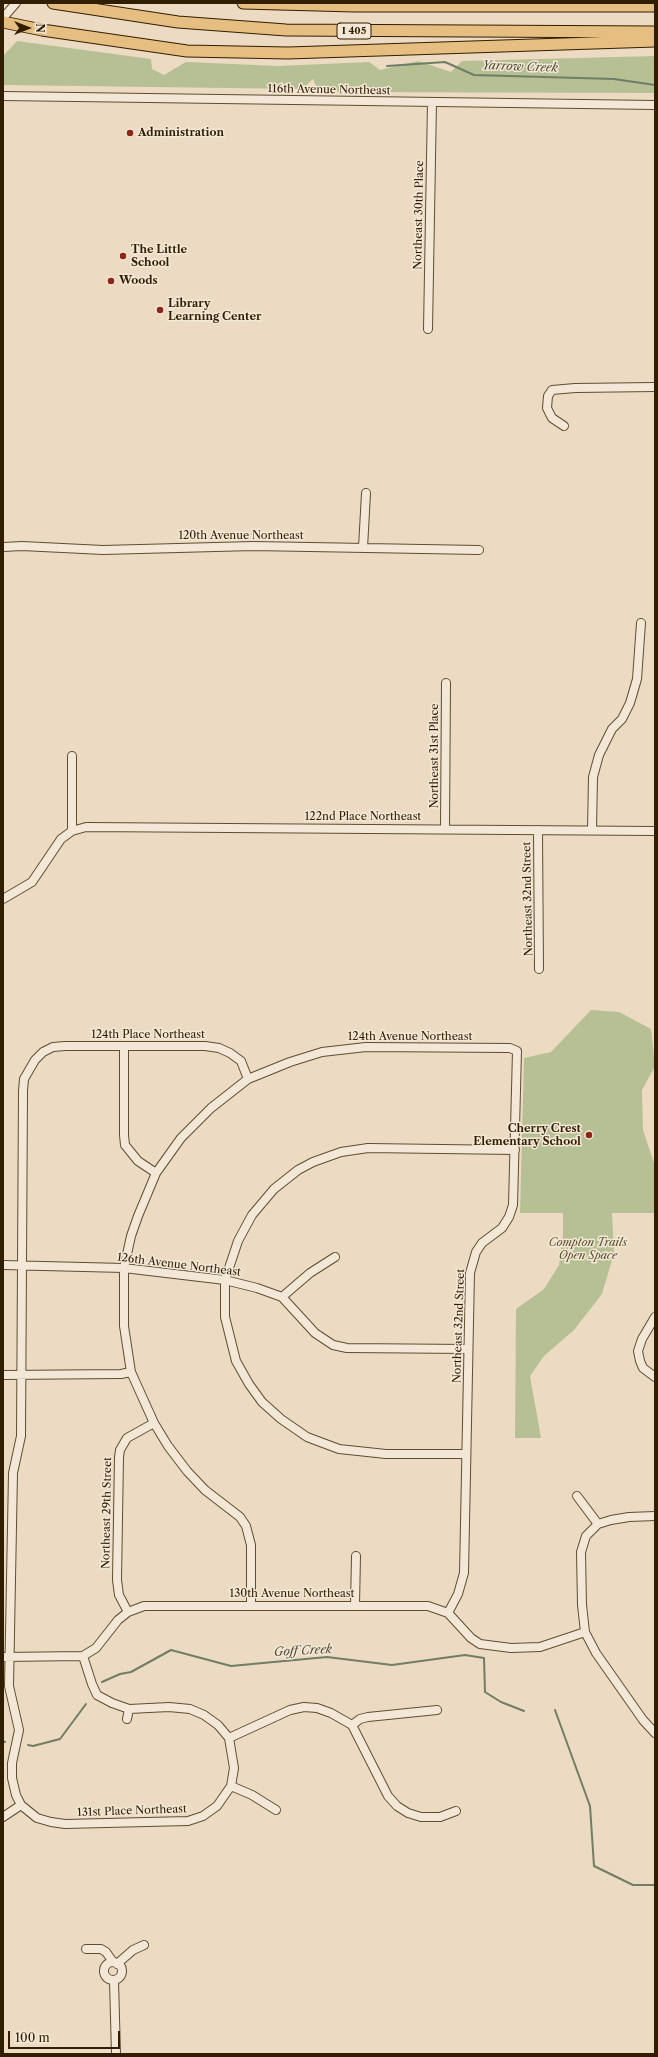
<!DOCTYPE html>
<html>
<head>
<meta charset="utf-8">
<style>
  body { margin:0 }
  #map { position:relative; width:658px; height:2057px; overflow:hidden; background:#ecdbc2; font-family:"Libre Caslon Text",serif }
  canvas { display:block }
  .frame { position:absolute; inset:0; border:4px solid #311e00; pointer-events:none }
  .north { position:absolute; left:8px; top:8px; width:40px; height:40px; -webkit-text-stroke:3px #f3e8d7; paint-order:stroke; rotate:90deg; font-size:11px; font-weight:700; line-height:16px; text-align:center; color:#311e00 }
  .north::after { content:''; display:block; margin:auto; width:14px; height:18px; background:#311e00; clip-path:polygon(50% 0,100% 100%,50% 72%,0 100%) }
  .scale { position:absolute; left:8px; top:2031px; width:112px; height:18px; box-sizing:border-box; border:2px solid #311e00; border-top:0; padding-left:5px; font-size:12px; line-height:14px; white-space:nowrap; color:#311e00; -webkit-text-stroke:3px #f3e8d7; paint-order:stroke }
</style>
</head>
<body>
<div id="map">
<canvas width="658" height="2057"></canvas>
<div class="frame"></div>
<div class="north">N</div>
<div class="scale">100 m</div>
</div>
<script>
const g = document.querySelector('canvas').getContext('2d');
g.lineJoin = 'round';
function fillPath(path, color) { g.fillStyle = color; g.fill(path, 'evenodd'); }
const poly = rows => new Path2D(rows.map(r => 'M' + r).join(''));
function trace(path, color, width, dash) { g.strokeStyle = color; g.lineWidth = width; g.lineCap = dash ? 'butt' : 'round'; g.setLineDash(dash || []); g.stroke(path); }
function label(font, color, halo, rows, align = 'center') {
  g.font = font + ' "Libre Caslon Text",serif'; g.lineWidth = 3; g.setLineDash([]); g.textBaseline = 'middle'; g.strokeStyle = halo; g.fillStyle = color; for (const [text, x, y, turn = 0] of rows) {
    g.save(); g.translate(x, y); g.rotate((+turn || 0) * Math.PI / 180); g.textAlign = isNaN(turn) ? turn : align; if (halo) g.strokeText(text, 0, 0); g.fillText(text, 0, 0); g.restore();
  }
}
const green = poly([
  [17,41,151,59,152,69,164,75,186,62,278,66,369,62,380,70,418,61,451,72,462,61,655,56,655,93,319,92,313,79,302,89,3,85,3,56],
  [591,1010,619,1012,651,1029,655,1066,642,1090,643,1130,655,1166,655,1213,612,1213,614,1253,602,1294,574,1330,544,1356,530,1376,541,1438,515,1438,516,1309,544,1289,559,1265,563,1237,563,1213,520,1213,524,1058,551,1052]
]);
const stream = poly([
  [387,66,445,62,474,75,614,79,655,85],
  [102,1682,120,1674,131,1672,171,1650,231,1666,327,1657,392,1665,465,1655,484,1658,485,1692,501,1702,524,1711],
  [555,1710,590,1806,594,1866,633,1885,655,1885],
  [3,1741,5,1742],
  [28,1745,33,1746,60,1739,86,1704]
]);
const minor = poly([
  [3,18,16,3],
  [3,96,655,105],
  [428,329,432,102],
  [564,426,552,418,547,408,548,396,552,390,575,388,655,387],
  [3,547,22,546,103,550,253,546,479,550],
  [363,548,366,493],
  [445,829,446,683],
  [538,830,539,969],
  [592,830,593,777,599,755,612,729,622,719,630,703,637,679,641,623],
  [72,831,72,756],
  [3,899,32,882,61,839,72,831,86,827,655,831],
  [124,1046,124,1135,125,1145,138,1161,156,1173,138,1216,131,1236,124,1268,124,1326,131,1372,154,1423,127,1438,120,1450,119,1457,117,1580,119,1595,128,1612],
  [156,1173,181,1138,211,1108,248,1079,290,1062,322,1052,366,1047,510,1048,517,1051,513,1205,509,1217,502,1228,482,1243,476,1252,470,1273,464,1573,458,1594,448,1613],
  [3,1265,124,1268,225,1280,257,1288,282,1297,315,1333,333,1345,347,1348,468,1349],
  [282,1297,310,1273,335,1257],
  [655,1317,642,1339,638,1351,640,1361,643,1368,655,1377],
  [3,1375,121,1374,131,1372],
  [154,1423,168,1446,187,1471,205,1490,240,1517,246,1526,251,1545,251,1605],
  [466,1454,386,1454,339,1449,307,1437,281,1419,262,1402,249,1384,236,1361,225,1317,225,1280,238,1241,252,1215,274,1189,298,1170,313,1162,341,1152,368,1148,515,1150],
  [577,1496,598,1524,586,1536,581,1552,582,1605,585,1632,596,1653,643,1720,655,1733],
  [598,1524,611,1520,629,1517,655,1516],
  [355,1605,356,1556],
  [83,1656,92,1684,97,1695,112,1703,129,1709,169,1707,190,1709,204,1715,218,1725,229,1738,290,1710,304,1707,317,1708,331,1713,352,1725,360,1719,368,1717,437,1710],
  [3,1657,83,1656,96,1648,118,1620,128,1612,144,1606,428,1606,448,1613,471,1638,480,1644,511,1648,540,1647,585,1632],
  [127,1719,129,1709],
  [352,1725,388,1796,397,1806,408,1813,421,1817,440,1817,456,1811],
  [229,1738,234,1768,231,1786,217,1806,203,1816,188,1821,65,1824,51,1822,37,1818,21,1805,16,1795,12,1778,12,1763,19,1730,9,1686,13,1473,21,1436,23,1091,24,1079,35,1060,43,1052,53,1047,65,1046,205,1046,219,1048,230,1053,241,1061,248,1079],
  [231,1786,252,1795,276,1810],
  [3,1817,21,1805],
  [86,1949,101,1949,106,1952,113,1962],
  '104 1971a9 9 0 1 1 18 0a9 9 0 1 1-18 0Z',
  [117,1964,133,1950,144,1945],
  [114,1981,116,2054]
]);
const highway = poly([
  [53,3,178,22,286,30,655,32],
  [243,3,354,6,655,6],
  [3,22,42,30,187,51,288,53,655,41]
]);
const markers = [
  [130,133,4,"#8f2418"],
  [123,256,4,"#8f2418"],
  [111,281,4,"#8f2418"],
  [160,310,4,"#8f2418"],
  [589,1135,4,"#8f2418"]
];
const shields = [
  [354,31,34]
];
const shieldNames = [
  ["I 405",354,31]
];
const streetNames = [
  ["116th Avenue Northeast",329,90,1],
  ["Northeast 30th Place",419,215,-89],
  ["120th Avenue Northeast",241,536],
  ["Northeast 31st Place",435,756,-90],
  ["122nd Place Northeast",363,817],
  ["Northeast 32nd Street",528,899,-91],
  ["124th Place Northeast",148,1035],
  ["124th Avenue Northeast",410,1037],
  ["126th Avenue Northeast",179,1265,7],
  ["Northeast 32nd Street",459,1326,-88],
  ["Northeast 29th Street",107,1513,-89],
  ["130th Avenue Northeast",292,1594],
  ["131st Place Northeast",132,1811,-2]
];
const poiNames = [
  ["Administration",138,133],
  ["The Little",131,250],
  ["School",131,263],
  ["Woods",119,281],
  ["Library",168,304],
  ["Learning Center",168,317],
  ["Cherry Crest",581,1129,"right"],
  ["Elementary School",581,1142,"right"]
];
const parkNames = [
  ["Compton Trails",588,1243],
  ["Open Space",588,1256]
];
const waterNames = [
  ["Yarrow Creek",520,67,2],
  ["Goff Creek",303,1651,-3]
];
fillPath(green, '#b6c094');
trace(stream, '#707d67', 2);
trace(minor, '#604d30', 10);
trace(highway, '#311e00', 13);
trace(minor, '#f3e8d7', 8);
trace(highway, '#e6be81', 11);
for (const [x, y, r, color] of markers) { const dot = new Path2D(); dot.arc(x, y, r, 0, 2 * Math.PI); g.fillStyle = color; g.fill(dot); trace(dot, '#f3e8d7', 1.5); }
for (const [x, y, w] of shields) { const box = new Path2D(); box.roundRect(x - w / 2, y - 8, w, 16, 3); g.fillStyle = '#f3e8d7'; g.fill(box); trace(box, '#311e00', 1); }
label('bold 10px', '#311e00', null, shieldNames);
label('11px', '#311e00', '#f3e8d7', streetNames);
label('bold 11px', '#311e00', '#f3e8d7', poiNames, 'left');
label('italic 11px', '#594f2c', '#f3e8d7', parkNames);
label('italic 12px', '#504d34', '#f3e8d7', waterNames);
</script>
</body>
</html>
